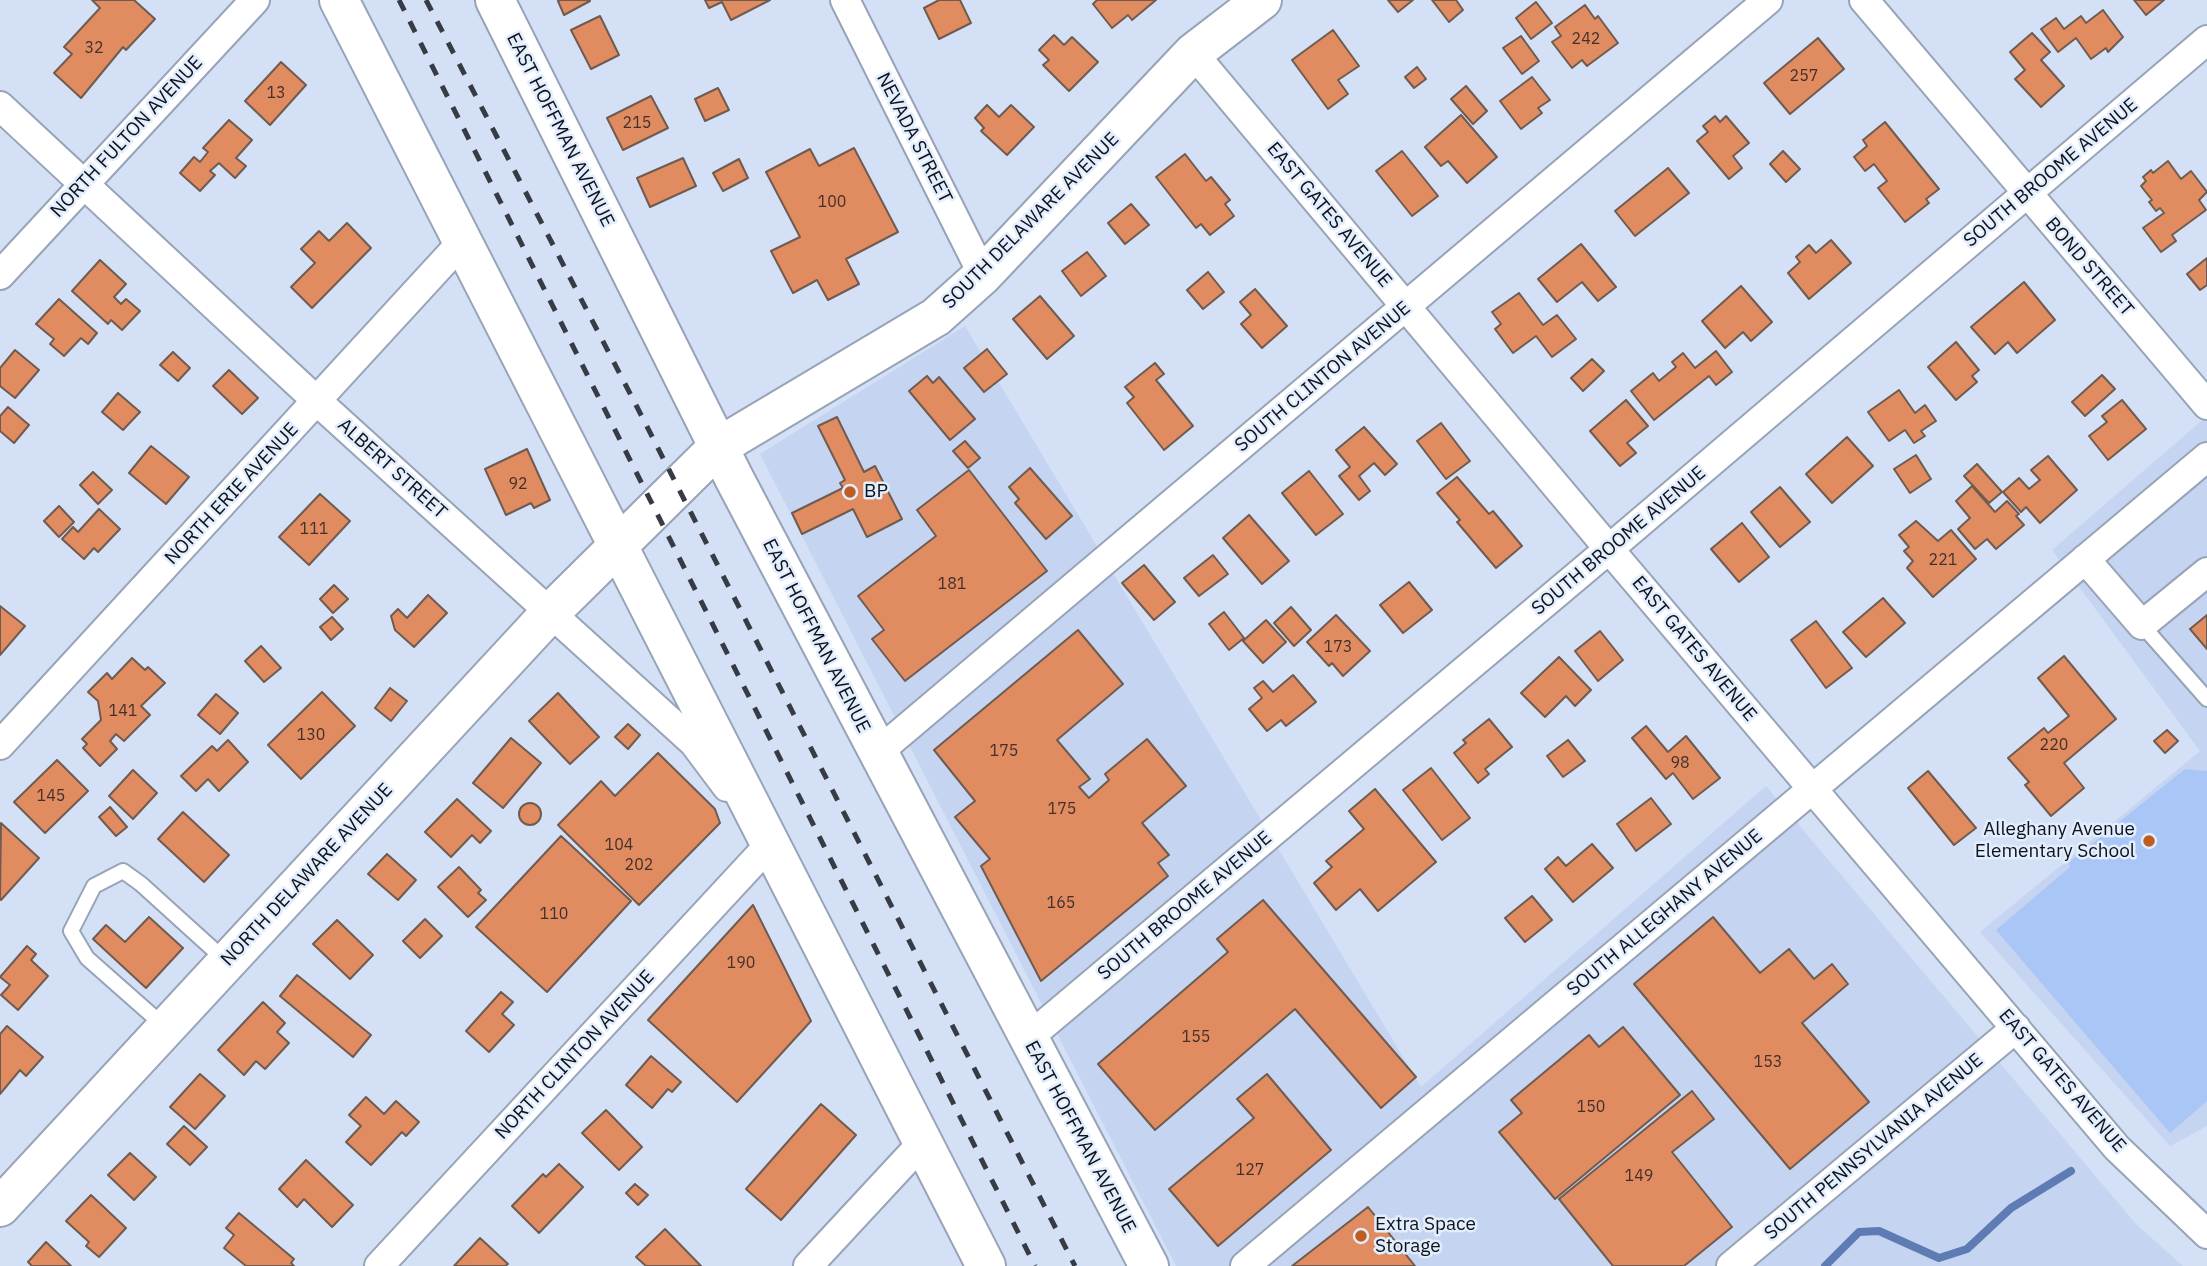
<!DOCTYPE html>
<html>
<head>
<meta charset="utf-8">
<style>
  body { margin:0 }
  canvas { display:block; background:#d3e0f5 }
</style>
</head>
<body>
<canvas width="2207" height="1266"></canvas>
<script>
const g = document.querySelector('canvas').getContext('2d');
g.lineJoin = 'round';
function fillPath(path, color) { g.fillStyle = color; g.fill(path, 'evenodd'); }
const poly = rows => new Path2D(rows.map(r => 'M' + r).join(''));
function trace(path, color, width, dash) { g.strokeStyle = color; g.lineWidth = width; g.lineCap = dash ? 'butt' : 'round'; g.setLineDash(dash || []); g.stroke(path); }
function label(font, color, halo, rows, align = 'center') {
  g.font = font + ' "IBM Plex Sans",sans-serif'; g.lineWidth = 5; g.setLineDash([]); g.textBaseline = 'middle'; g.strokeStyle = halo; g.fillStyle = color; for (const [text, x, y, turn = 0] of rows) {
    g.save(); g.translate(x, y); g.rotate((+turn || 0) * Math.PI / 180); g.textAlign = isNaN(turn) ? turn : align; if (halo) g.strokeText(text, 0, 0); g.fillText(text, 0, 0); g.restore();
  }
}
const built = poly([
  [965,326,1421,1087,1766,786,2136,1224,2183,1266,1176,1266,760,454],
  [2207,416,2207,1126,2170,1146,1980,932,2200,751,2052,550]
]);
const green = poly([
  [2185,769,2207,771,2207,1101,2170,1133,1996,930,2070,867,2068,863]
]);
const stream = poly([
  [1825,1266,1859,1232,1879,1231,1939,1258,1967,1249,2011,1208,2071,1171]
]);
const building = poly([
  [92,0,134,0,155,19,126,50,123,47,81,98,54,73,72,54,64,47,100,8,92,0],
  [560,0,589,0,590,1,564,15,558,1,560,0],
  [705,0,770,0,731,20,722,2,709,8,705,0],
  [939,0,960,0,971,23,939,39,924,8,939,0],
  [1097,0,1156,0,1132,20,1128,15,1112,28,1093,4,1097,0],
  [1388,0,1413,0,1398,12,1388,0],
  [1432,0,1456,0,1463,10,1449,22,1432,0],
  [2134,0,2164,0,2146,15,2134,0],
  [1536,2,1552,23,1531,39,1516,18,1536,2],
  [1585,5,1595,19,1598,16,1618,43,1587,66,1582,60,1572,68,1552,42,1561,36,1555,27,1585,5],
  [2103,10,2123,37,2108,52,2106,48,2091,59,2076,38,2058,52,2041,29,2056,18,2064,29,2081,16,2086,23,2103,10],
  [600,16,619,55,591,69,571,30,600,16],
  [1333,30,1359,66,1338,80,1348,94,1328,109,1292,60,1333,30],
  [2032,33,2050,52,2041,60,2064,86,2041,107,2015,79,2025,70,2010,52,2032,33],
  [1054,35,1064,45,1072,37,1098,62,1069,91,1043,65,1049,60,1039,50,1054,35],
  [1521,36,1539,61,1522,74,1503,48,1521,36],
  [1818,38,1844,69,1790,114,1764,83,1818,38],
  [281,62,306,85,270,125,245,101,281,62],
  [1417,67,1426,79,1414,88,1405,77,1417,67],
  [1532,77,1550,100,1538,108,1542,113,1521,129,1500,101,1532,77],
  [1466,86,1487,111,1473,124,1451,99,1466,86],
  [718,88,729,110,705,121,695,99,718,88],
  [651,96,668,128,623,150,607,118,651,96],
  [987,105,999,117,1011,105,1034,127,1007,155,981,131,984,128,975,118,987,105],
  [1461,115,1497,157,1467,183,1448,161,1441,166,1425,147,1461,115],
  [1715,116,1720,122,1726,116,1749,143,1733,156,1742,168,1729,179,1697,141,1708,132,1703,126,1715,116],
  [229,120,252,140,236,158,246,166,235,178,219,163,210,171,215,175,200,191,180,173,194,157,200,162,208,152,203,148,229,120],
  [1885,122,1939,189,1926,199,1929,203,1905,222,1878,188,1887,181,1874,164,1865,171,1854,157,1867,146,1863,140,1885,122],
  [854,148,898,232,846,259,859,284,828,300,817,280,793,293,771,251,800,237,766,172,810,149,819,166,854,148],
  [1402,151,1438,196,1412,216,1376,171,1402,151],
  [1783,151,1800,169,1786,182,1770,164,1783,151],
  [1185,154,1206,181,1211,177,1230,200,1225,204,1234,216,1210,235,1201,224,1196,228,1156,177,1185,154],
  [683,158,696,186,650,207,637,178,683,158],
  [739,159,748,178,723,191,713,173,739,159],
  [2168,161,2181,179,2191,171,2207,192,2199,200,2206,210,2172,235,2176,241,2161,252,2143,228,2164,213,2160,208,2156,211,2149,202,2152,200,2141,186,2146,181,2143,177,2151,170,2153,173,2168,161],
  [1668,168,1689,193,1635,236,1615,211,1668,168],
  [1131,204,1149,225,1125,244,1108,223,1131,204],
  [347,223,371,248,312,308,291,287,315,263,301,249,319,231,329,241,347,223],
  [1831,240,1851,263,1809,299,1788,273,1800,262,1796,257,1809,245,1816,253,1831,240],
  [1581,244,1616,287,1598,301,1582,282,1557,302,1538,279,1581,244],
  [1087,252,1106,276,1081,296,1062,271,1087,252],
  [2207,258,2207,285,2200,290,2187,274,2207,258],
  [100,260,126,284,114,297,121,304,126,299,140,311,122,330,111,320,108,324,72,291,100,260],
  [1208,272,1224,292,1203,309,1187,290,1208,272],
  [2024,282,2055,320,2017,353,2008,342,1995,354,1971,327,2024,282],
  [1741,286,1772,322,1751,341,1743,332,1725,348,1702,321,1741,286],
  [1255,289,1287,326,1262,348,1241,324,1251,315,1240,302,1255,289],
  [1519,293,1543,325,1557,315,1576,339,1552,357,1536,336,1513,353,1495,329,1501,324,1492,312,1519,293],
  [1040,296,1074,336,1047,359,1013,319,1040,296],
  [59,299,97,333,88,344,81,338,64,356,50,344,54,339,36,324,59,299],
  [1956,342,1979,370,1972,376,1977,382,1956,400,1928,367,1956,342],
  [987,349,1007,374,984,392,964,368,987,349],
  [15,350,39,370,15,398,0,386,0,368,15,350],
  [1716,351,1732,372,1716,385,1709,376,1654,420,1631,391,1653,373,1659,381,1676,367,1672,362,1683,353,1695,368,1716,351],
  [173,352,190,368,178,381,160,365,173,352],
  [1592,359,1604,371,1583,391,1571,378,1592,359],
  [1155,363,1164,374,1156,380,1193,426,1164,450,1127,403,1134,397,1125,387,1155,363],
  [229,370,258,398,242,414,213,386,229,370],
  [2102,375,2115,389,2085,416,2072,402,2102,375],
  [927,376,933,383,939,377,975,419,950,440,909,391,927,376],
  [1899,390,1915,413,1925,405,1936,421,1921,431,1925,436,1914,443,1905,430,1889,441,1868,412,1899,390],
  [118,393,140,412,123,430,102,412,118,393],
  [1626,400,1648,426,1627,443,1636,453,1620,466,1590,431,1626,400],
  [2122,400,2146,429,2108,460,2089,436,2107,422,2102,416,2122,400],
  [8,407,29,425,14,443,0,431,0,416,8,407],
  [837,417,864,472,875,466,902,519,867,537,853,509,802,534,792,513,843,488,840,483,845,480,818,426,837,417],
  [1441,423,1470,461,1446,479,1417,441,1441,423],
  [1364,427,1397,464,1385,475,1374,463,1359,476,1370,491,1359,500,1339,476,1350,467,1336,450,1364,427],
  [1847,437,1873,466,1832,503,1806,474,1847,437],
  [965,441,980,458,968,468,953,451,965,441],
  [151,446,189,477,166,504,129,473,151,446],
  [527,449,550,500,534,508,531,503,506,515,485,469,527,449],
  [1916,455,1931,479,1910,493,1894,469,1916,455],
  [2048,456,2077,490,2040,523,2026,507,2021,512,2003,492,2019,478,2029,489,2040,480,2031,470,2048,456],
  [1977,464,2002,492,1989,503,1964,476,1977,464],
  [1030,468,1072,516,1046,539,1015,503,1019,499,1009,487,1030,468],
  [969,470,1047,571,905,681,872,639,884,630,858,596,936,536,917,510,969,470],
  [1309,471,1343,514,1316,535,1282,493,1309,471],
  [93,472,112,490,98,504,80,485,93,472],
  [1457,477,1489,514,1493,511,1522,546,1496,568,1457,522,1460,520,1437,493,1457,477],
  [1972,486,1995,512,2007,501,2019,514,2016,516,2024,525,1996,549,1987,539,1975,549,1958,529,1970,518,1956,501,1972,486],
  [1780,487,1810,522,1780,547,1751,512,1780,487],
  [320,494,350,521,309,565,279,537,320,494],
  [59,506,74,522,59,537,44,521,59,506],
  [99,509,120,529,98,552,94,548,84,559,62,539,73,527,78,532,99,509],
  [1249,515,1289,561,1262,584,1223,538,1249,515],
  [1916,521,1938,541,1951,530,1976,559,1933,597,1907,568,1913,561,1904,551,1909,547,1899,535,1916,521],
  [1742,523,1769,557,1739,582,1711,549,1742,523],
  [1213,555,1228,574,1199,596,1184,578,1213,555],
  [1144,565,1175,602,1154,620,1122,583,1144,565],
  [1409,582,1432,610,1403,633,1380,605,1409,582],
  [334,585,348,599,333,613,320,599,334,585],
  [428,595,447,613,414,647,395,630,391,616,398,609,407,618,428,595],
  [1883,598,1905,623,1866,657,1843,632,1883,598],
  [0,606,25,626,0,655,0,606],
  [1291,607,1311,630,1294,646,1274,623,1291,607],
  [1224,612,1244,638,1229,650,1209,624,1224,612],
  [1336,615,1370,651,1343,676,1332,663,1329,666,1307,642,1336,615],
  [2207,615,2207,649,2190,629,2207,615],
  [332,617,343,629,331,640,320,627,332,617],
  [1266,620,1286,642,1263,663,1243,641,1266,620],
  [1816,621,1852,668,1826,688,1791,640,1816,621],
  [1078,630,1123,684,1057,740,1090,779,1079,787,1089,798,1109,780,1105,774,1147,739,1186,786,1142,823,1169,855,1158,863,1168,876,1041,981,981,866,990,859,955,817,975,801,934,750,1078,630],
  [1600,631,1623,660,1598,681,1575,651,1600,631],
  [261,646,281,668,264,682,245,661,261,646],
  [2064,656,2116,719,2064,763,2084,788,2051,816,2025,785,2029,782,2008,758,2044,728,2048,733,2069,716,2038,678,2064,656],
  [1559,657,1591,690,1575,706,1566,696,1545,717,1521,693,1559,657],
  [132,658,145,670,148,667,165,683,141,706,150,715,124,741,116,734,110,741,117,749,100,766,83,748,87,744,82,739,101,720,98,701,88,692,107,673,112,679,132,658],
  [1293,675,1316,702,1286,726,1281,720,1267,731,1249,709,1262,698,1254,688,1263,681,1273,692,1293,675],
  [390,688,407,701,391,721,375,708,390,688],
  [322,692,355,726,301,779,268,745,322,692],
  [558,693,599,737,570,764,529,721,558,693],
  [216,694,238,713,220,734,198,715,216,694],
  [1489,719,1512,747,1485,769,1489,774,1478,783,1454,753,1466,743,1463,740,1489,719],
  [628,724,640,735,628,749,615,737,628,724],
  [1646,726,1668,752,1686,736,1720,778,1693,799,1673,773,1666,779,1632,738,1646,726],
  [2167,730,2178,741,2165,753,2154,741,2167,730],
  [511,738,541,763,503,808,473,783,511,738],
  [228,740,248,762,219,791,208,779,196,791,181,776,212,746,217,751,228,740],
  [1568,740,1585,761,1563,777,1547,756,1568,740],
  [658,753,715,809,720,823,639,905,558,825,601,781,615,796,658,753],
  [57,760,88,791,45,833,14,802,57,760],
  [1431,768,1470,818,1442,840,1403,790,1431,768],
  [133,770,157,793,133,819,109,796,133,770],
  [1928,771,1976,828,1954,845,1908,788,1928,771],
  [1375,789,1436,862,1378,911,1360,889,1336,910,1314,883,1332,867,1326,861,1364,829,1349,811,1375,789],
  [1651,798,1671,824,1636,851,1617,824,1651,798],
  [457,799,491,831,480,843,472,835,451,857,425,832,457,799],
  '519 814a11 11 0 1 1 22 0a11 11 0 1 1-22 0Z',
  [110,807,127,827,116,836,99,817,110,807],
  [183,812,229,855,204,882,158,839,183,812],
  [1,823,39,858,1,900,0,899,1,823],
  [561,836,631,901,547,992,476,927,561,836],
  [1592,844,1613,868,1573,902,1545,869,1558,857,1566,866,1592,844],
  [387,854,416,880,398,900,368,874,387,854],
  [459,867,481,890,478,893,486,900,468,917,438,887,459,867],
  [1532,896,1552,920,1525,942,1505,918,1532,896],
  [1263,900,1416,1077,1381,1108,1295,1009,1155,1130,1098,1064,1228,952,1217,939,1263,900],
  [753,905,811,1021,737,1102,648,1020,753,905],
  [149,917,183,948,146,988,93,939,106,925,125,942,149,917],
  [1713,917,1760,973,1789,949,1814,979,1832,964,1848,984,1802,1023,1869,1102,1790,1169,1634,984,1713,917],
  [425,919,442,936,420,958,403,941,425,919],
  [337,920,373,955,350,979,313,944,337,920],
  [27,946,36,954,31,960,48,976,18,1010,1,995,10,985,0,977,27,946],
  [297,975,371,1035,353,1057,280,996,297,975],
  [501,992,513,1002,502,1014,514,1025,489,1052,466,1031,501,992],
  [263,1002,285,1023,277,1032,289,1043,265,1069,256,1061,244,1075,218,1050,263,1002],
  [7,1026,43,1057,26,1076,20,1070,0,1094,0,1034,7,1026],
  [1623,1027,1680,1095,1555,1199,1499,1132,1522,1113,1511,1100,1589,1035,1599,1047,1623,1027],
  [651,1056,681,1082,672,1092,668,1089,652,1108,626,1085,651,1056],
  [200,1074,225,1096,195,1129,170,1107,200,1074],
  [1267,1074,1331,1150,1218,1246,1169,1189,1254,1118,1237,1099,1267,1074],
  [1692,1091,1714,1119,1672,1152,1732,1227,1684,1266,1613,1266,1559,1199,1692,1091],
  [366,1097,384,1114,396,1101,419,1122,406,1136,402,1132,371,1165,346,1142,361,1126,349,1115,366,1097],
  [821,1104,856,1135,781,1220,746,1189,821,1104],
  [606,1110,642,1147,619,1170,582,1133,606,1110],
  [184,1126,207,1147,190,1165,167,1144,184,1126],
  [130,1153,156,1177,134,1200,108,1175,130,1153],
  [306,1160,353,1205,332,1227,304,1199,297,1207,279,1189,306,1160],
  [559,1164,583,1187,539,1233,512,1206,543,1174,546,1177,559,1164],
  [635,1184,648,1195,638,1205,626,1193,635,1184],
  [91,1195,126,1228,99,1257,86,1246,89,1242,66,1221,91,1195],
  [1368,1207,1415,1266,1292,1266,1368,1207],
  [239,1213,294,1259,291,1263,294,1266,246,1266,224,1248,234,1235,226,1228,239,1213],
  [665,1229,701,1266,646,1266,636,1257,665,1229],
  [480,1238,508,1264,505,1266,454,1266,480,1238],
  [46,1242,71,1266,32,1266,28,1262,46,1242]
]);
const lane = poly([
  [2142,625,2207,699],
  [164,1026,87,958,71,931,94,886,123,871,141,884,226,961]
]);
const street = poly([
  [845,0,983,275],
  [1864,0,2207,405],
  [1193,53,1609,549,2117,1148,2207,1234],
  [0,106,318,402,694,743,727,787],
  [0,275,255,0],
  [2085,559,2142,625,2207,572],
  [0,745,462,242],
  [877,753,1768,0],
  [1028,1038,1609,549,2207,40],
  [379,1266,770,844,760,831],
  [808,1266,923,1142],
  [1245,1266,2207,457],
  [1731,1266,2016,1028]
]);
const secondary = poly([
  [339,0,986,1266],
  [495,0,734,478,1149,1266],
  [0,1207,550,613,718,447,936,317,983,275,1193,53,1262,0]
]);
const rail = poly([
  [399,0,1035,1266],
  [426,0,636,405,1075,1266]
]);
const markers = [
  [850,492,7,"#bf5d21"],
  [2149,841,7,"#bf5d21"],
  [1361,1236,7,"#bf5d21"]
];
const numberNames = [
  ["242",1586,39],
  ["32",94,48],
  ["257",1804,76],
  ["13",276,93],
  ["215",637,123],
  ["100",832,202],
  ["92",518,484],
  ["111",314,529],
  ["221",1943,560],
  ["181",952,584],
  ["173",1338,647],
  ["141",123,711],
  ["130",311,735],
  ["220",2054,745],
  ["175",1004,751],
  ["98",1680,763],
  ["145",51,796],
  ["175",1062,809],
  ["104",619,845],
  ["202",639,865],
  ["165",1061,903],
  ["110",554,914],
  ["190",741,963],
  ["155",1196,1037],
  ["153",1768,1062],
  ["150",1591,1107],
  ["127",1250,1170],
  ["149",1639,1176]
];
const streetNames = [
  ["EAST HOFFMAN AVENUE",560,130,63],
  ["NORTH FULTON AVENUE",127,137,-47],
  ["NEVADA STREET",914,138,63],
  ["SOUTH BROOME AVENUE",2051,173,-40],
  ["EAST GATES AVENUE",1329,215,50],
  ["SOUTH DELAWARE AVENUE",1031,221,-45],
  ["BOND STREET",2089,267,49],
  ["SOUTH CLINTON AVENUE",1323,377,-40],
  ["ALBERT STREET",392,469,42],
  ["NORTH ERIE AVENUE",232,494,-47],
  ["SOUTH BROOME AVENUE",1619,541,-40],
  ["EAST HOFFMAN AVENUE",816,636,63],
  ["EAST GATES AVENUE",1694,649,50],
  ["NORTH DELAWARE AVENUE",307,875,-47],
  ["SOUTH BROOME AVENUE",1185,906,-40],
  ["SOUTH ALLEGHANY AVENUE",1665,913,-40],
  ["NORTH CLINTON AVENUE",575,1055,-47],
  ["EAST GATES AVENUE",2062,1081,49],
  ["EAST HOFFMAN AVENUE",1080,1137,62],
  ["SOUTH PENNSYLVANIA AVENUE",1874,1147,-40]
];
const poiNames = [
  ["BP",864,492],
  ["Alleghany Avenue",2135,830,"right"],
  ["Elementary School",2135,852,"right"],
  ["Extra Space",1375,1225],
  ["Storage",1375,1247]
];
fillPath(built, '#c5d5f1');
fillPath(green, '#aac6f6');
trace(stream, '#5e7cb3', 8);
fillPath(building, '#e18c60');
trace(building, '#705b50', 2);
trace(lane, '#97a3b7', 18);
trace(street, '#97a3b7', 32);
trace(secondary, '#97a3b7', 42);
trace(lane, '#fff', 14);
trace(street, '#fff', 28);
trace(secondary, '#fff', 38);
trace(rail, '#363b45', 5, [12, 12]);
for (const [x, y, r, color] of markers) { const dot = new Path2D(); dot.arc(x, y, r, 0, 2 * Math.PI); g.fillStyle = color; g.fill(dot); trace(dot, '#e2edfe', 2.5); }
label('16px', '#43302b', null, numberNames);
label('19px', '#0e1219', '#e2edfe', streetNames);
label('19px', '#0e1219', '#e2edfe', poiNames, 'left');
</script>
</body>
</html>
